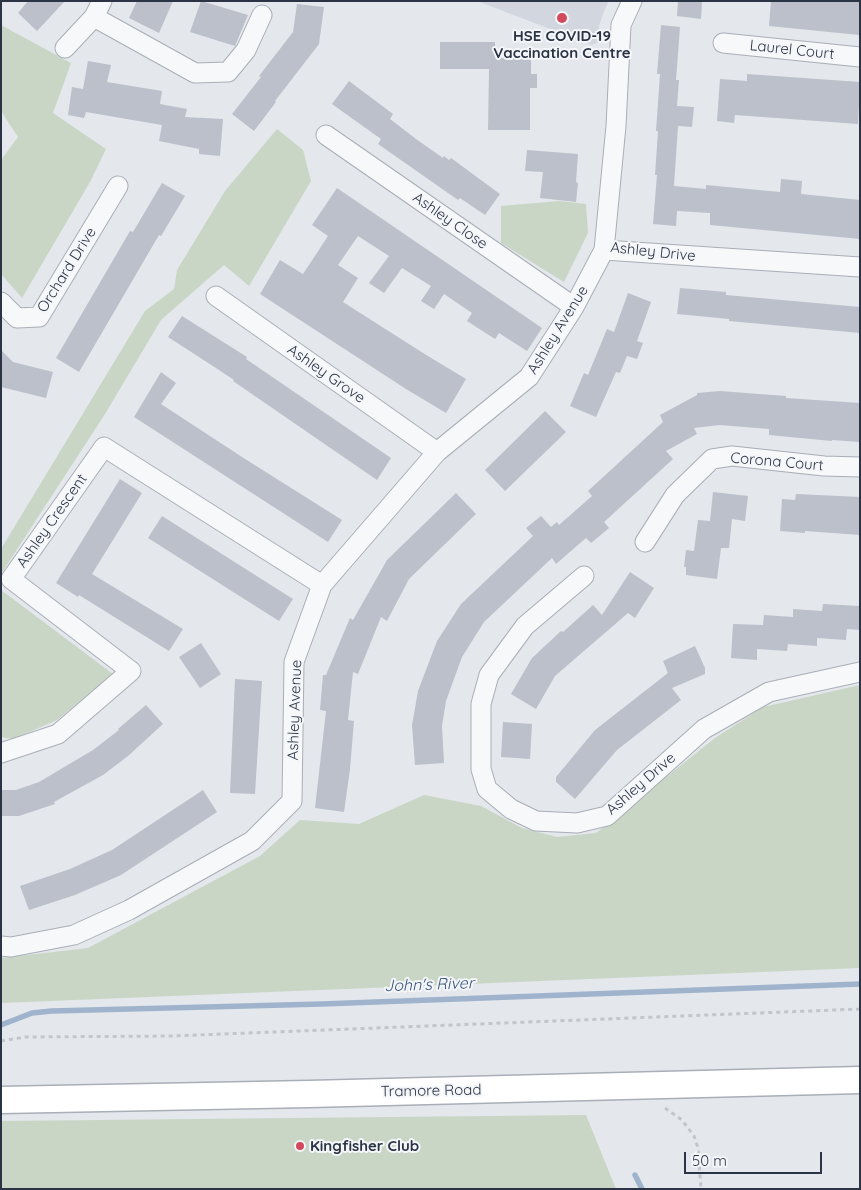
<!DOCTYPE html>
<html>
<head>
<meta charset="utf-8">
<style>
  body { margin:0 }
  #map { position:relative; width:861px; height:1190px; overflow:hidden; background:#e4e7ec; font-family:Quicksand,sans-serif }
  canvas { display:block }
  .frame { position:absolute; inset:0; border:2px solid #2b3445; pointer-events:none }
  .scale { position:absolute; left:684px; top:1152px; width:138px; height:22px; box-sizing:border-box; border:2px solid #2b3445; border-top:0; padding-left:6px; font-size:15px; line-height:18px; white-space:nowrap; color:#2b3445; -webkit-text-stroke:4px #f4f6f9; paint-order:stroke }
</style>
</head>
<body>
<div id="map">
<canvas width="861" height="1190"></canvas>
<div class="frame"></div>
<div class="scale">50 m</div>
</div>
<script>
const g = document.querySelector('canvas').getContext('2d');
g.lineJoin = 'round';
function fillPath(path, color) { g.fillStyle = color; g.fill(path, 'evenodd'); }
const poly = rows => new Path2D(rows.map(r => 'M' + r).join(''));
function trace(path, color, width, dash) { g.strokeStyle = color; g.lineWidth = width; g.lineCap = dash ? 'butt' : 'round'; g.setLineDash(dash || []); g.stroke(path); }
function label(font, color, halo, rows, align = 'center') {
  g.font = font + ' Quicksand,sans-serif'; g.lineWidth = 4; g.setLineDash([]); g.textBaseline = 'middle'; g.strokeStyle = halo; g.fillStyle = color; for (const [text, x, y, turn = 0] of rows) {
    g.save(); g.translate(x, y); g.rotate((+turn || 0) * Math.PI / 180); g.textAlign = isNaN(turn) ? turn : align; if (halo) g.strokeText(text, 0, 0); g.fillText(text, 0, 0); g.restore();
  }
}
const built = poly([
  [477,1,609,1,604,11,599,26,600,41,592,45]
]);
const green = poly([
  [1,25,71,63,53,113,106,149,90,182,22,298,1,274,1,160,18,137,1,111],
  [277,129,303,150,311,181,249,286,224,265,161,320,105,414,1,574,1,549,145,311,174,289,177,270,225,191],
  [559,201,586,204,588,233,564,282,501,243,501,206],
  [1,590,113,674,57,720,13,739,1,737],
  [860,685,860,968,1,1003,1,958,88,948,260,856,300,820,359,824,424,795,481,806,522,828,557,837,596,833,715,738,763,707],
  [586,1115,616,1189,1,1189,1,1121]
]);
const stream = poly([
  [1,1025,32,1013,52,1011,322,1004,860,984],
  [635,1175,642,1189]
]);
const building = poly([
  [28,1,65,1,37,31,18,13],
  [137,1,173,1,159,33,129,18],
  [201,1,248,15,235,46,190,32],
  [678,1,702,1,701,19,677,16],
  [771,1,860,1,859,35,769,26],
  [297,4,324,7,319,44,275,101,276,102,254,131,232,114,261,77,259,76,293,32],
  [661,25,680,27,676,80,679,80,677,106,694,107,692,127,678,126,674,186,706,189,706,185,780,192,781,179,802,181,801,194,860,200,860,239,710,225,710,213,677,211,676,226,653,224,657,175,655,175,658,131,656,131,660,74,657,74],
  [440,42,495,42,495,58,531,58,531,74,537,74,537,88,530,88,530,130,488,130,489,69,440,69],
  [88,61,111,65,107,82,162,91,160,104,187,109,185,117,223,119,220,156,199,154,199,149,159,141,162,125,86,112,84,118,68,115,72,87,83,89],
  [747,74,860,82,858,124,735,115,734,123,717,121,720,79,747,81],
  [349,81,393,114,390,119,416,139,443,158,444,156,449,160,451,158,500,194,485,215,460,198,458,200,378,144,381,139,332,104],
  [527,150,578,154,576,182,578,183,576,202,540,198,543,172,525,171],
  [162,183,185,196,161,236,159,235,79,372,56,358,130,231,133,232],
  [337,188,542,328,527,351,499,333,495,339,467,321,472,313,444,294,434,309,421,301,431,286,402,268,384,293,369,283,389,256,358,236,338,265,358,278,343,302,423,353,466,379,446,413,406,389,260,294,280,260,303,274,328,236,312,225],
  [680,288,726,292,726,295,860,307,860,333,729,321,729,319,677,314],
  [628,293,651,302,637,341,643,343,637,359,627,356,620,373,616,372,596,417,570,406,584,373,588,375,607,329,614,332],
  [182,316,247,357,246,359,391,458,377,480,233,381,234,380,216,368,168,337],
  [1,350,13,362,53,372,46,398,1,387],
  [161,372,176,383,161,404,242,457,342,520,328,542,134,417],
  [720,391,786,396,786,398,860,403,860,442,832,440,832,441,769,435,769,429,720,425,694,428,697,434,666,451,673,459,604,522,609,528,591,543,586,538,556,564,552,558,484,622,462,657,446,701,442,726,444,763,415,765,412,725,418,691,437,641,461,604,533,536,526,528,541,516,551,527,557,522,559,525,592,496,588,491,663,422,660,415,697,395,697,393],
  [545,411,566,432,505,491,485,470],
  [120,479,142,493,92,574,183,629,169,651,79,595,78,597,56,583],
  [713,492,748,496,745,521,732,519,729,548,721,548,717,579,686,575,686,567,684,567,686,550,694,551,698,520,710,521],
  [456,493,476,514,409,579,387,621,381,617,358,674,353,672,348,720,354,721,350,769,344,812,315,808,326,711,320,710,323,675,326,675,350,618,353,620,387,560],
  [796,494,860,497,860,535,805,531,805,533,780,531,782,499,795,500],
  [162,516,293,599,279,621,148,538],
  [630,572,654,588,635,618,628,613,555,676,536,709,511,694,532,658,561,631,563,632,593,605,602,615],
  [823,604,860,606,860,630,847,629,846,640,817,638,817,646,788,644,787,651,757,649,757,660,731,658,733,624,763,625,764,615,793,617,793,609,822,611],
  [201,643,221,674,200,688,179,657],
  [695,646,705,668,705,674,672,688,681,700,617,750,575,799,556,782,556,777,595,730,668,673,663,661],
  [235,679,262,681,255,794,230,793],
  [146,705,163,724,128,756,103,775,54,802,55,804,19,816,1,816,1,790,16,790,39,782,93,750,119,730,118,729],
  [503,722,532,724,530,759,501,757],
  [203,790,217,812,121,875,75,895,29,910,20,886,70,869,112,850]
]);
const path = poly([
  [1,1041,25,1037,172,1036,860,1009],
  [665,1108,682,1120,694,1136,698,1148,701,1189]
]);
const street = poly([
  [102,1,94,17,195,73,228,72,246,50,262,15],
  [723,43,860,57],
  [65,48,94,17],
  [326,135,574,307],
  [604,250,860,267],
  [216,296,437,452],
  [1,302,17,318,39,317,118,186],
  [645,542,675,495,712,459,732,456,824,466,860,467],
  [584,576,525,626,489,675,481,704,481,769,487,789,511,809,536,821,577,823,607,816,704,729,769,692,860,672],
  [1,753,58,734,131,671,11,579,104,447,322,585],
  [1,946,11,947,74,935,129,910,252,841,292,801,294,662,322,585,437,452,529,377,574,307,604,250,616,126,621,25,632,1]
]);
const secondary = poly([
  [1,1100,309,1094,860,1080]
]);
const markers = [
  [562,18,6,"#d1495b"],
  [300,1146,5,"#d1495b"]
];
const poiNames = [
  ["HSE COVID-19",562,36],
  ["Vaccination Centre",562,53],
  ["Kingfisher Club",310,1146,"left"]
];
const streetNames = [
  ["Laurel Court",792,50,6],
  ["Ashley Close",450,221,35],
  ["Ashley Drive",653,252,6],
  ["Orchard Drive",67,270,-58],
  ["Ashley Avenue",558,330,-58],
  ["Ashley Grove",326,374,35],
  ["Corona Court",777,462,5],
  ["Ashley Crescent",52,521,-55],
  ["Ashley Avenue",295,710,-88],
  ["Ashley Drive",641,784,-41],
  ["Tramore Road",431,1091,-1]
];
const waterNames = [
  ["John's River",429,985,-2]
];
fillPath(built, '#d2d6de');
fillPath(green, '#c9d6c5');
trace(stream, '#9fb4cc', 5.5);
fillPath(building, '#bbc0ca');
trace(street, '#a9aeb7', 21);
trace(secondary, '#a9aeb7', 29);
trace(path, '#c2c5cb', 3, [4, 4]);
trace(street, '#f7f8fa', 19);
trace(secondary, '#fff', 26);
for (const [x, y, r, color] of markers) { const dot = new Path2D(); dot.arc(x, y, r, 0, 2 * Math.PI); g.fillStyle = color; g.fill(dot); trace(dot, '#f4f6f9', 2); }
label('bold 15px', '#2b3445', '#f4f6f9', poiNames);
label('15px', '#2b3445', '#f4f6f9', streetNames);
label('italic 16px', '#34527a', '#f4f6f9', waterNames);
</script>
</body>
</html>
